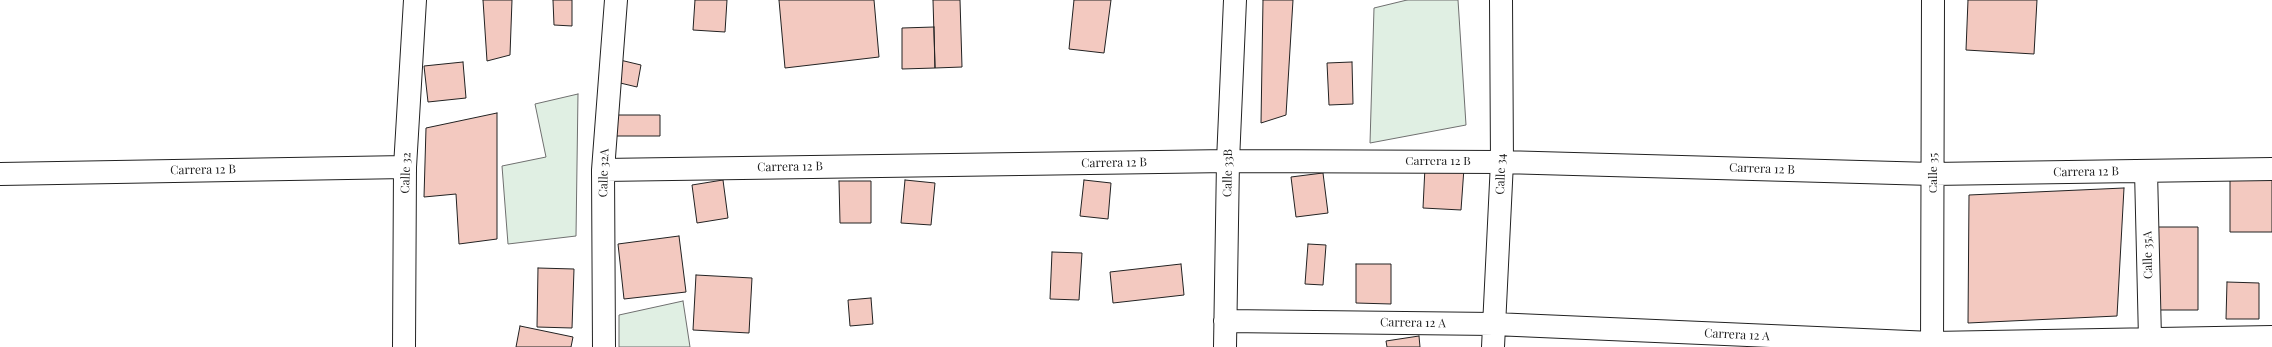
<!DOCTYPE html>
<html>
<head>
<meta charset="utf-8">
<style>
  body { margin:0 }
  canvas { display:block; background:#fff }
</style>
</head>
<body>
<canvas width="2272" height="347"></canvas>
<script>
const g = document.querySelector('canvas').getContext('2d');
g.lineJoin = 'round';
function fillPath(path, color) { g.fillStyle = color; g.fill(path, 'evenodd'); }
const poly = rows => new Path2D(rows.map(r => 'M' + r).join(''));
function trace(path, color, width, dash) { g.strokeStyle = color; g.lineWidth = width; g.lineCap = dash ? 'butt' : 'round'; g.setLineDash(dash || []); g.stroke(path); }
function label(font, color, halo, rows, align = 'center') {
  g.font = font + ' "Playfair Display",serif'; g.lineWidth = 3; g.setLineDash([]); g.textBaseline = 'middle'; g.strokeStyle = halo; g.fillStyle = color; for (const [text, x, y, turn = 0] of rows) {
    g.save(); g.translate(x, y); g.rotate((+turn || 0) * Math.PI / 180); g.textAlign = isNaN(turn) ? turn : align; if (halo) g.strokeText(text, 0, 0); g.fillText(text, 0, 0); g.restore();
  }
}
const green = poly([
  [1407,0,1458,0,1466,125,1370,143,1374,8,1407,0],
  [578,94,576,236,508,244,502,166,546,157,535,104,578,94],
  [683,301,690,347,619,347,619,315,683,301]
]);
const building = poly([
  [483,0,512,0,510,55,487,61,483,0],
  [553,0,572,0,572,26,554,25,553,0],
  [695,0,727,0,725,32,693,30,695,0],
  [779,0,874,0,879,57,785,68,779,0],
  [933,0,960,0,962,67,935,68,933,0],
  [1074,0,1111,0,1104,53,1069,49,1074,0],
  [1263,0,1293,0,1286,115,1261,123,1263,0],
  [1968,0,2037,0,2034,54,1966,50,1968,0],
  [934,27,935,68,902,69,902,28,934,27],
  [620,60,641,65,637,87,616,82,620,60],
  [463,62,466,98,428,102,424,66,463,62],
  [1352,62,1353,104,1329,105,1327,63,1352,62],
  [497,113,497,239,459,244,456,194,424,197,426,128,497,113],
  [615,115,660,115,660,136,615,136,615,115],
  [1425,167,1464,168,1461,210,1423,208,1425,167],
  [1323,173,1328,213,1296,217,1291,177,1323,173],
  [2230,175,2272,175,2272,232,2230,232,2230,175],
  [723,180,728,218,697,223,692,185,723,180],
  [905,180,935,183,931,225,901,223,905,180],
  [1084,180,1111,183,1108,219,1080,216,1084,180],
  [839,181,871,181,871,223,840,223,839,181],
  [2124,188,2117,316,1968,323,1969,195,2124,188],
  [2150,227,2198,227,2198,310,2150,310,2150,227],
  [679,236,686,292,624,299,618,244,679,236],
  [1308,244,1326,245,1323,285,1305,284,1308,244],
  [1052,252,1082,253,1079,300,1050,299,1052,252],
  [1181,264,1184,295,1113,303,1110,272,1181,264],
  [1356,264,1391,264,1391,304,1356,303,1356,264],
  [538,268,574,269,572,328,537,327,538,268],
  [696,275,752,278,749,333,693,330,696,275],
  [2227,282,2259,283,2259,319,2226,319,2227,282],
  [871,298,873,324,850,326,848,300,871,298],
  [520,326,573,337,571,347,516,347,520,326],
  [1419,336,1420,347,1387,347,1386,341,1419,336]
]);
const minor = poly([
  [603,170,1228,161,1502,162,1932,174,2272,169],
  [2146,171,2150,339],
  [0,174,405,167],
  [1225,321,1494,324,1932,343,2272,337],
  [404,347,405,167,415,0],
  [604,347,603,170,616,0],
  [1225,347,1228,161,1235,0],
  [1493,347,1502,162,1501,0],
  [1932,347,1933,0]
]);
const streetNames = [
  ["Carrera 12 B",1438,161],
  ["Carrera 12 B",1114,163,-1],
  ["Carrera 12 B",790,167,-1],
  ["Carrera 12 B",1762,169,2],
  ["Carrera 12 B",203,170,-1],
  ["Carrera 12 B",2086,172,-1],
  ["Calle 32",406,173,-88],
  ["Calle 32A",604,173,-88],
  ["Calle 33B",1228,173,-89],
  ["Calle 35",1933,173,-90],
  ["Calle 34",1501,174,-88],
  ["Calle 35A",2148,255,-91],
  ["Carrera 12 A",1413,323,1],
  ["Carrera 12 A",1737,335,3]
];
fillPath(green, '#e0efe3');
trace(green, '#6f6f6f', 1);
fillPath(building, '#f3c9c0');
trace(building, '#222', 1);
trace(minor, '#222', 24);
trace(minor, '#fff', 22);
label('12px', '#222', '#fff', streetNames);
</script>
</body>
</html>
